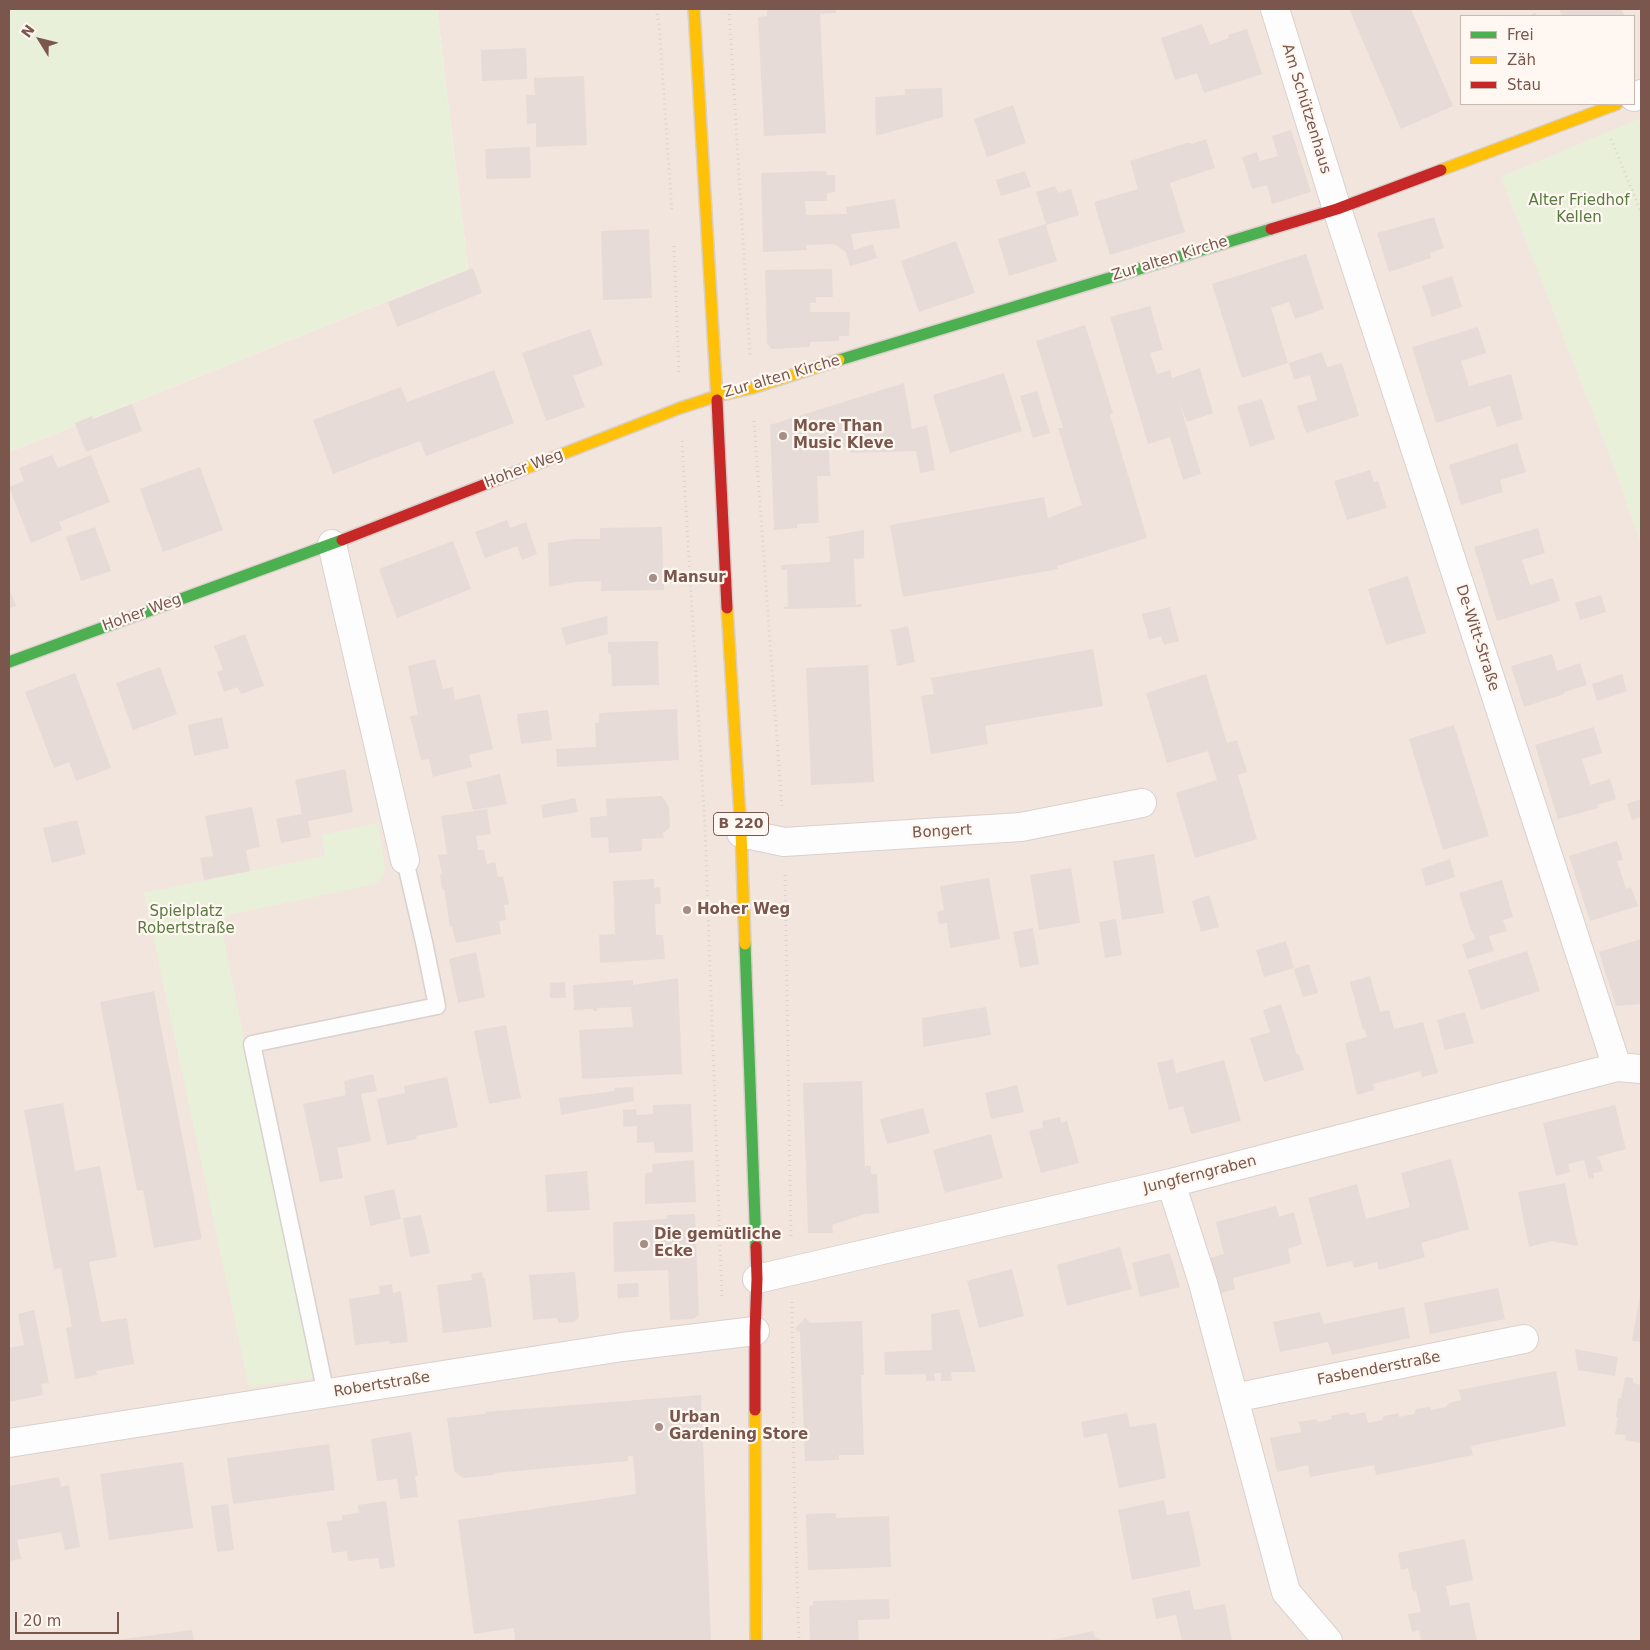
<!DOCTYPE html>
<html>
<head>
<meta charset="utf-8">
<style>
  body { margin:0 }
  #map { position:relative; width:1650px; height:1650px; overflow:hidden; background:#f9f4ef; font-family:"DejaVu Sans",sans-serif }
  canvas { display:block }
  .frame { position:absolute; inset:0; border:10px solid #7a564c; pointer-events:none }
  .legend { position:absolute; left:1460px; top:15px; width:175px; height:90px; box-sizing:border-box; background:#fff8f2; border:1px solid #cab7b0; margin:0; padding:6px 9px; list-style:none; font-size:15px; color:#7a564c }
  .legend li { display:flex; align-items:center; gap:10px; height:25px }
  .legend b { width:25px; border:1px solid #cab7b0 }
  .north { position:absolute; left:15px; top:15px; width:50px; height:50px; -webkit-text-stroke:4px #fff8f2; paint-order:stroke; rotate:306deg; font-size:14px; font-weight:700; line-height:20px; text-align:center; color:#7a564c }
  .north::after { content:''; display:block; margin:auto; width:18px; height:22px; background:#7a564c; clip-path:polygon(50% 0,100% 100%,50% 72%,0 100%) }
  .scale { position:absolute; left:15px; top:1612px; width:104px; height:22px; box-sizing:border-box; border:2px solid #7a564c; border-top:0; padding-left:6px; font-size:15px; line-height:18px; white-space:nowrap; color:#7a564c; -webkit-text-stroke:4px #fff8f2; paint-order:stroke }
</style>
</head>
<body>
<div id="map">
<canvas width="1650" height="1650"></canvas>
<div class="frame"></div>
<ul class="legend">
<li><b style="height:6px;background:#4caf50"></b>Frei</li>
<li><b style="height:6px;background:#ffc107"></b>Zäh</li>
<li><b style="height:6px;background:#c62828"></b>Stau</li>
</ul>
<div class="north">N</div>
<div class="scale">20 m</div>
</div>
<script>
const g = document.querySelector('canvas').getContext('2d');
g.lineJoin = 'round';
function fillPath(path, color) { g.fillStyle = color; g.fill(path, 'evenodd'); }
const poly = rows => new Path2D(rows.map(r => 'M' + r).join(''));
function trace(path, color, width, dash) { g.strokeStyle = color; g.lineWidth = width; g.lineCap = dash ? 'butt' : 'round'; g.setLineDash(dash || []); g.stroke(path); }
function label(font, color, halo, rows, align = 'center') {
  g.font = font + ' "DejaVu Sans",sans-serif'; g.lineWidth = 4.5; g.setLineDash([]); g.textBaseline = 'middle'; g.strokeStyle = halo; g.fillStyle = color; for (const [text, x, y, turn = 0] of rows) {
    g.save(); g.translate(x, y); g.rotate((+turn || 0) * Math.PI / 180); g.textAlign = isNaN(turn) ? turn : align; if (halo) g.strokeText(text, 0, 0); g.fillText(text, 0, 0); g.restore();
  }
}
const residential = poly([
  [437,9,1641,9,1641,1641,9,1641,9,452,468,269],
  [1461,16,1634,16,1634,104,1461,104]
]);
const green = poly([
  [9,9,437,9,468,269,9,452],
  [1641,118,1641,544,1614,467,1501,177],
  [378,823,385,867,383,875,379,883,228,915,221,925,313,1378,249,1387,144,893,325,856,322,835]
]);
const building = poly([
  [767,9,836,9,836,13,820,14,826,133,764,136,758,17,767,16],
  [1349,9,1411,9,1453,106,1401,129],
  [1559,9,1621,9,1625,16,1562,16],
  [1202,24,1210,45,1229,38,1228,35,1247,29,1262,74,1204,93,1197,73,1175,80,1161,38],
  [526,48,527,79,482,81,481,50],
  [584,76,587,145,536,147,536,123,527,124,526,95,535,95,534,78],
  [942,88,943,117,876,136,875,97,905,95,905,89],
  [1013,105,1026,143,987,157,974,119],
  [1291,130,1311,192,1272,204,1267,185,1252,189,1242,157,1257,152,1260,161,1278,156,1272,136],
  [1206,139,1215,168,1170,183,1185,232,1110,255,1094,202,1138,189,1130,161,1187,143,1191,143,1192,144],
  [530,147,531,178,486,179,485,149],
  [826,171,827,175,835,175,835,192,827,193,827,201,805,201,806,215,847,214,846,207,895,199,900,228,851,234,854,250,873,244,877,258,850,266,846,252,834,244,806,245,807,250,763,252,761,173],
  [1025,171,1031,187,1001,196,996,180],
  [1055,186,1058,193,1071,189,1079,215,1046,225,1057,261,1009,276,998,239,1046,224,1036,192],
  [1434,217,1444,248,1430,253,1431,258,1389,272,1377,233],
  [649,229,652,298,603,300,601,231],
  [956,241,975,293,919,312,901,261],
  [1306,254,1324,309,1295,319,1289,302,1271,308,1288,363,1242,378,1212,284],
  [473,268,482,293,397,327,388,302],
  [832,269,833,297,816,297,816,303,810,303,810,312,850,312,849,336,839,336,839,341,810,342,810,347,772,349,767,344,765,270],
  [1452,276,1462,307,1432,317,1422,286],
  [1150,306,1163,350,1150,353,1157,374,1170,370,1172,378,1200,368,1213,413,1187,422,1179,402,1201,474,1183,480,1170,437,1148,444,1110,317],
  [1085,325,1113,413,1110,415,1147,538,1057,566,1058,569,903,597,890,525,1044,497,1048,518,1082,505,1058,428,1063,428,1036,341],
  [1478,327,1486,353,1461,361,1469,386,1511,374,1523,419,1497,427,1490,406,1436,423,1412,347],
  [590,329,603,365,573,376,585,407,546,421,522,353],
  [1322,352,1327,367,1342,363,1359,416,1306,433,1297,406,1317,400,1310,375,1294,380,1289,363],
  [494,370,514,423,426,456,420,441,333,474,313,420,401,387,407,402],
  [1004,373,1022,431,950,453,933,395],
  [904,383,912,429,927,425,935,470,920,473,916,451,850,453,849,447,829,448,830,476,817,476,819,523,797,524,797,528,774,530,770,425],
  [1037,391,1050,433,1033,438,1020,396],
  [1262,399,1275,439,1250,447,1237,406],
  [132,404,142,431,86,452,75,423,92,416,93,419],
  [1517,443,1526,472,1500,480,1503,492,1461,505,1449,465],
  [52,455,58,468,91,455,110,502,59,522,62,530,31,543,9,487,24,481,19,468],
  [200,467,223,530,163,552,140,489],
  [1370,470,1374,482,1378,481,1387,508,1347,520,1334,481],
  [507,520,510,528,526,522,537,554,522,560,517,546,485,558,475,532],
  [95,527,111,571,81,581,66,537],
  [662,527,664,590,601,591,601,581,574,582,549,587,548,543,573,539,600,539,600,528],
  [1538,528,1545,553,1522,560,1530,585,1553,578,1560,601,1497,621,1474,547],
  [864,530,864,556,865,558,854,559,856,605,861,604,861,607,784,609,784,607,788,607,787,570,781,570,781,565,830,562,829,538,826,538,826,537],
  [453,541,471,589,397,618,379,569],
  [1408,576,1426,633,1386,645,1368,589],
  [9,588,16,606,9,609],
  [1601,595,1606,612,1580,620,1575,603],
  [1170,607,1179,641,1164,645,1161,636,1149,640,1142,614],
  [607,616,608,634,566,645,561,628],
  [908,626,915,662,897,666,891,630],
  [245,634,264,686,241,694,238,687,224,692,217,672,223,670,214,646],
  [658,641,659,685,612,686,611,654,608,653,608,642],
  [1093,649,1103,706,985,726,988,744,931,754,921,696,934,694,931,678],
  [1552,654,1557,671,1580,663,1587,685,1564,692,1564,694,1524,707,1511,666],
  [435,659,443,689,453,687,455,700,480,694,493,749,469,755,472,767,433,777,429,759,421,760,410,716,418,715,408,666],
  [868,665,874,782,811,785,806,668],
  [160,667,177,714,133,730,116,683],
  [75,673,111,768,76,781,69,762,54,768,25,692],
  [1206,674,1227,743,1237,740,1247,772,1238,775,1257,839,1195,858,1176,793,1217,780,1208,751,1167,763,1146,693],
  [1622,674,1627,691,1597,701,1592,684],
  [677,709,679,760,557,767,556,749,596,747,595,723,599,723,599,713],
  [548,710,552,740,521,744,517,714],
  [222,717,229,748,194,756,188,725],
  [1454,725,1489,836,1443,850,1409,739],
  [1594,727,1602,753,1582,759,1590,785,1610,779,1616,799,1597,805,1598,808,1558,819,1535,745],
  [345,769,353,812,308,821,311,837,281,843,276,819,302,814,295,780],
  [500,774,507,804,473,810,466,782],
  [662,796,669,807,670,827,663,833,664,838,642,839,642,851,609,853,608,837,591,838,590,817,607,816,606,799],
  [575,798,578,812,543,818,541,805],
  [1641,799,1641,817,1632,820,1627,804],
  [252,807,260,847,246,850,250,871,204,880,200,858,213,856,205,816],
  [487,809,491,834,476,836,478,850,484,850,487,864,495,862,498,877,503,876,509,904,504,905,506,920,499,921,501,934,456,943,452,926,450,927,444,889,442,889,440,874,442,874,438,855,447,854,441,816],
  [77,820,86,854,52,863,43,828],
  [1617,841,1623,860,1617,861,1626,889,1631,887,1638,906,1590,921,1569,856],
  [1154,854,1164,913,1122,920,1113,861],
  [1450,859,1455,877,1426,886,1421,869],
  [1071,868,1080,923,1039,930,1030,875],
  [989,878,1000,939,950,948,947,923,939,924,937,912,944,910,940,886],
  [654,879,654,888,660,887,661,904,655,904,656,935,663,935,665,959,600,963,599,935,615,934,613,881],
  [1502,880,1513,917,1503,920,1507,931,1489,936,1494,951,1467,959,1462,944,1476,939,1471,930,1459,893],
  [1209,895,1219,927,1201,932,1192,901],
  [1116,919,1122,955,1105,958,1099,922],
  [1033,928,1039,964,1020,968,1013,932],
  [1641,939,1641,1004,1616,1006,1599,952],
  [1286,941,1294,968,1264,977,1256,950],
  [1527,951,1540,991,1481,1010,1468,970],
  [476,952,485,997,458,1003,449,959],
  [1309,964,1318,993,1303,997,1294,969],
  [1370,976,1380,1012,1389,1010,1394,1029,1423,1022,1438,1073,1422,1077,1420,1071,1396,1078,1373,1084,1374,1090,1357,1095,1345,1043,1367,1037,1365,1029,1363,1030,1350,982],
  [678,978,682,1074,582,1079,579,1030,633,1027,631,1007,597,1008,597,1011,593,1011,593,1009,574,1010,573,985,633,980,633,985],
  [565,982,566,998,550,998,550,983],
  [154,991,202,1239,154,1248,143,1190,137,1191,100,1002],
  [1281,1004,1297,1055,1299,1054,1304,1070,1264,1082,1250,1038,1270,1032,1263,1010],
  [986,1007,991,1035,923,1047,922,1018],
  [1465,1012,1474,1043,1445,1050,1437,1020],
  [506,1025,521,1098,489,1104,474,1031],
  [1173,1059,1176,1073,1224,1060,1241,1121,1191,1134,1183,1106,1169,1110,1157,1063],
  [373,1074,377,1091,361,1094,371,1141,337,1148,343,1178,320,1182,303,1104,346,1095,344,1081],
  [447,1077,458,1127,416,1136,417,1139,387,1145,377,1099,405,1093,404,1086],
  [862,1081,865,1166,871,1166,871,1174,877,1174,879,1213,865,1214,832,1225,833,1233,808,1233,803,1083],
  [1017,1085,1024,1112,991,1119,985,1093],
  [633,1087,634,1101,561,1115,559,1098,615,1091,615,1088],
  [63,1103,75,1171,100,1166,117,1257,89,1262,101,1322,127,1318,134,1364,96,1371,97,1375,75,1379,66,1328,72,1327,61,1268,54,1269,24,1110],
  [691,1104,693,1152,655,1153,654,1142,637,1143,637,1126,623,1127,623,1110,636,1109,637,1115,653,1114,653,1105],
  [1615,1105,1626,1149,1597,1157,1598,1160,1600,1160,1603,1171,1593,1173,1594,1178,1589,1179,1584,1160,1568,1164,1570,1172,1556,1176,1543,1123],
  [923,1108,930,1133,887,1144,880,1119],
  [1060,1117,1061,1123,1067,1121,1079,1163,1041,1173,1029,1131,1043,1128,1042,1121],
  [991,1134,1003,1178,945,1193,933,1150],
  [1451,1159,1469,1229,1421,1243,1425,1257,1379,1270,1377,1262,1354,1268,1352,1261,1327,1267,1308,1198,1357,1184,1366,1219,1410,1207,1401,1173],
  [694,1160,696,1202,645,1204,645,1173,653,1172,652,1164],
  [587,1171,590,1210,547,1212,545,1175],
  [1565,1183,1578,1246,1551,1241,1529,1247,1518,1192],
  [394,1189,401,1219,370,1226,364,1196],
  [1276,1206,1279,1217,1294,1212,1302,1244,1288,1249,1291,1263,1233,1278,1235,1289,1219,1294,1210,1258,1224,1254,1216,1222],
  [695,1214,699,1315,693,1319,670,1320,668,1270,614,1272,613,1222,667,1219,667,1215],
  [421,1215,430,1253,410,1257,403,1218],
  [1120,1247,1132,1289,1067,1306,1057,1265],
  [1170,1253,1180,1287,1140,1297,1132,1263],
  [1012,1269,1024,1316,979,1328,967,1281],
  [482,1272,483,1279,485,1278,492,1327,443,1333,437,1285,472,1280,471,1274],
  [575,1272,579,1317,574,1322,560,1323,556,1318,533,1320,529,1275],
  [638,1283,639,1297,618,1298,617,1284],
  [392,1284,393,1293,401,1291,408,1342,390,1344,389,1341,355,1345,349,1299,380,1294,379,1286],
  [1498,1288,1505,1319,1430,1334,1424,1303],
  [1640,1295,1641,1295,1641,1342,1632,1341],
  [1404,1307,1410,1338,1332,1355,1328,1342,1280,1352,1273,1322,1320,1312,1324,1324],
  [959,1309,976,1372,951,1372,952,1381,941,1381,941,1373,934,1373,935,1381,926,1381,926,1374,885,1375,884,1352,932,1350,931,1314],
  [34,1310,49,1383,41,1384,43,1395,9,1402,9,1348,24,1345,18,1314],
  [805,1318,810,1323,862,1321,864,1375,861,1375,864,1455,839,1455,839,1460,805,1461,800,1333,795,1329],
  [1575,1349,1618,1357,1615,1376,1578,1370],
  [1556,1371,1566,1426,1471,1446,1473,1455,1376,1475,1374,1465,1310,1477,1308,1465,1277,1472,1270,1438,1301,1432,1299,1422,1315,1419,1319,1422,1332,1419,1331,1416,1347,1412,1351,1415,1365,1412,1368,1423,1382,1420,1384,1416,1399,1413,1399,1417,1414,1414,1416,1409,1430,1407,1431,1410,1446,1407,1449,1403,1461,1400,1459,1390],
  [1625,1377,1633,1378,1633,1383,1641,1385,1641,1443,1625,1440,1626,1435,1615,1434,1618,1418,1616,1417,1618,1398,1621,1399],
  [701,1395,711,1641,515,1641,514,1628,474,1634,458,1520,636,1494,633,1456,628,1456,628,1461,494,1473,494,1475,463,1478,454,1471,447,1418,486,1414,485,1412],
  [1127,1413,1130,1427,1156,1423,1166,1478,1119,1488,1107,1433,1084,1438,1081,1422],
  [411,1432,418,1476,415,1476,418,1497,400,1499,397,1479,377,1481,371,1439],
  [329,1444,335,1490,233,1504,227,1458],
  [183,1462,193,1528,109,1540,100,1474],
  [59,1477,61,1487,69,1485,80,1547,65,1550,61,1532,17,1540,21,1559,9,1561,9,1486],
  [1164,1500,1167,1515,1189,1511,1201,1566,1132,1580,1118,1510],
  [386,1501,395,1567,380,1569,378,1558,348,1561,347,1551,332,1553,327,1522,342,1520,342,1515,359,1513,358,1505],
  [228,1504,234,1550,217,1552,211,1506],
  [836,1513,836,1518,889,1516,891,1567,808,1570,806,1514],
  [1465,1539,1473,1580,1446,1586,1450,1606,1469,1602,1477,1641,1421,1641,1419,1630,1412,1632,1408,1614,1421,1612,1416,1591,1413,1592,1408,1568,1401,1570,1398,1553],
  [1190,1590,1194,1610,1225,1604,1232,1641,1182,1641,1176,1615,1156,1619,1152,1598],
  [889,1599,890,1619,858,1620,859,1641,810,1641,809,1606,813,1605,813,1601],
  [192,1630,194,1641,116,1641,116,1640],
  [1093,1631,1094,1636,1103,1641,1048,1641]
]);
const path = poly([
  [656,9,659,24,672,212],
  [729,9,750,355],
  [1532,9,1535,16],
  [1611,139,1641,212],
  [674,246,679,375],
  [754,421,782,808],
  [682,441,705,828,722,1299],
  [785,875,791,1238],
  [792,1302,794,1481,799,1641]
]);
const lane = poly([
  [326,1394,252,1044,437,1006,424,942,405,860]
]);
const street = poly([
  [1275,9,1337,209,1617,1067],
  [1634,97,1641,94],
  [332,544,405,860],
  [741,833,784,842,1021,827,1142,803],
  [1171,1183,1203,1283,1286,1592,1328,1641],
  [757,1279,1171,1183,1617,1067,1641,1069],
  [1234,1398,1524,1339],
  [9,1443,622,1347,755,1331]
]);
const fast = poly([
  [839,360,1271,229],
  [9,662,342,540],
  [745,944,756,1247]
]);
const slow = poly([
  [694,9,717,400],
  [1441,170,1617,104],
  [496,480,680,408,717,396,752,388,839,360],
  [727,608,741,833,745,944],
  [755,1410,756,1641]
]);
const jam = poly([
  [1271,229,1337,209,1441,170],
  [717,400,727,608],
  [342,540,496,480],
  [755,1410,755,1331,757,1279,756,1247]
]);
const markers = [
  [783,436,5,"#a68d85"],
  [653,578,5,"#a68d85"],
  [687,910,5,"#a68d85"],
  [644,1244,5,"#a68d85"],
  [659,1427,5,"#a68d85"]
];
const shields = [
  [741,824,55]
];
const shieldNames = [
  ["B 220",741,824]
];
const streetNames = [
  ["Am Schützenhaus",1306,109,73],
  ["Zur alten Kirche",1170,259,-17],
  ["Zur alten Kirche",782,377,-16],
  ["Hoher Weg",524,469,-21],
  ["Hoher Weg",142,613,-20],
  ["De-Witt-Straße",1477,638,72],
  ["Bongert",942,832,-3],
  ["Jungferngraben",1200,1175,-14],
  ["Fasbenderstraße",1379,1369,-11],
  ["Robertstraße",382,1385,-9]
];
const parkNames = [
  ["Alter Friedhof",1579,201],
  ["Kellen",1579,218],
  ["Spielplatz",186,912],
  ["Robertstraße",186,929]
];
const poiNames = [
  ["More Than",793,427],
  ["Music Kleve",793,444],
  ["Mansur",663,578],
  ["Hoher Weg",697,910],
  ["Die gemütliche",654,1235],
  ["Ecke",654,1252],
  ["Urban",669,1418],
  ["Gardening Store",669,1435]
];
fillPath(residential, '#f2e5dd');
fillPath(green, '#e9f0da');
fillPath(building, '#e6dbd6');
trace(lane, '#d9d1cd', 19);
trace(street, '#d9d1cd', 30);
trace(fast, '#d9cfcb', 14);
trace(slow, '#d9cfcb', 14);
trace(jam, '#d9cfcb', 14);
trace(path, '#dcd2cf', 3, [1, 4]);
trace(lane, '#fefdfd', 16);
trace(street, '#fefdfd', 28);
trace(fast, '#4caf50', 11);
trace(slow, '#ffc107', 11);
trace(jam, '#c62828', 11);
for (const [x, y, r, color] of markers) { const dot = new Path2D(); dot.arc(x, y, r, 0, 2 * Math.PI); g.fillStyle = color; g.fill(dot); trace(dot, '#fff8f2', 2); }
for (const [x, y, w] of shields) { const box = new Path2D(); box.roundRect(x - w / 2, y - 11.5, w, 23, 4); g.fillStyle = '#fff8f2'; g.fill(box); trace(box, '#7a564c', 1); }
label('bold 14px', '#7a564c', null, shieldNames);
label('15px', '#7a564c', '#fff8f2', streetNames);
label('15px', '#5a7a40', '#fff8f2', parkNames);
label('bold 15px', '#7a564c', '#fff8f2', poiNames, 'left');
</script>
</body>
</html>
